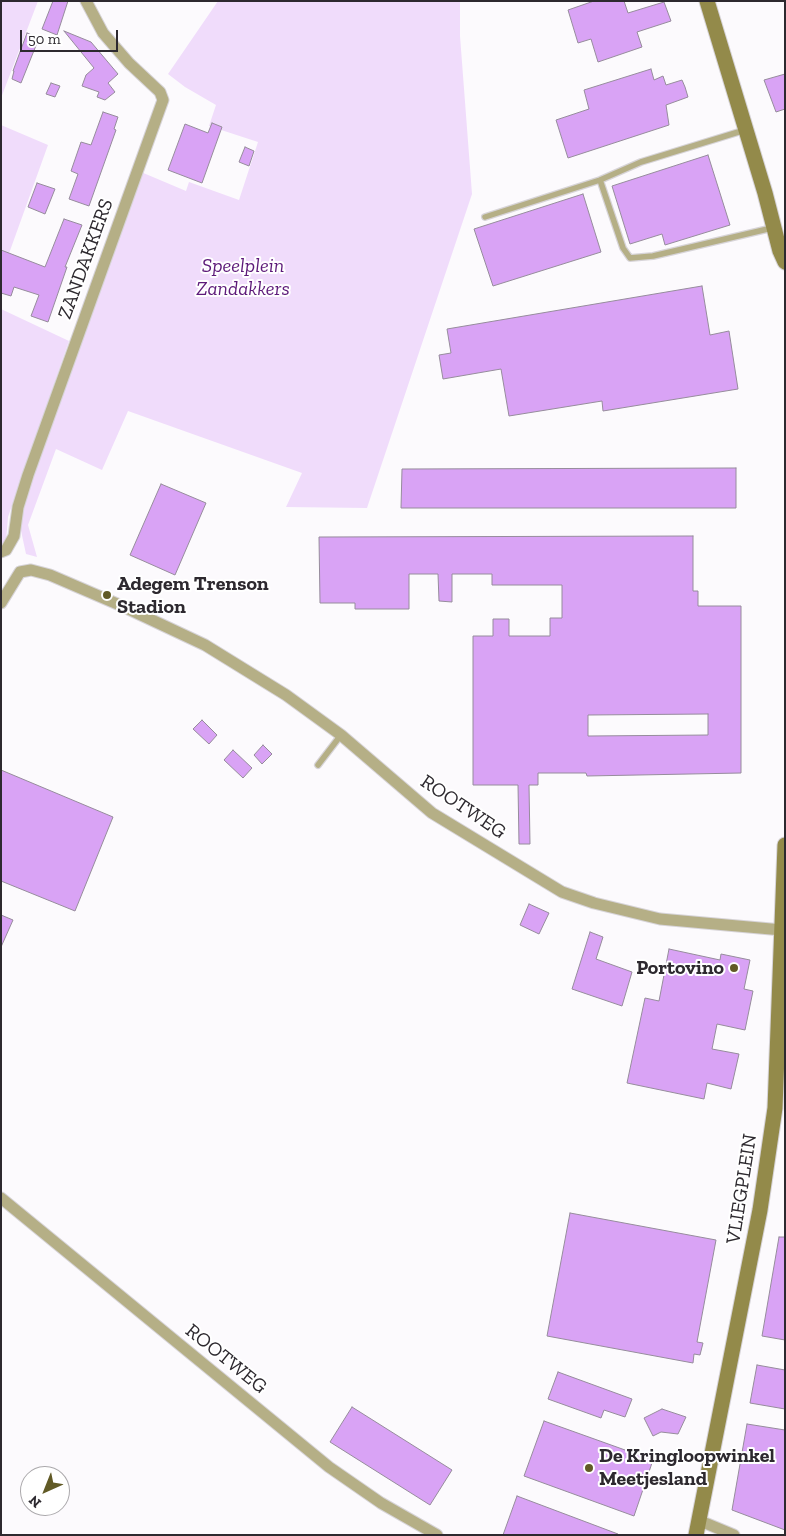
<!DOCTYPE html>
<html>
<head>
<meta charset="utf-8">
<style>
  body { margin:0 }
  #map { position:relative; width:786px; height:1536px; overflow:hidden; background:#fcfafd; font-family:"Zilla Slab",serif }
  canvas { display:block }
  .frame { position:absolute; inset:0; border:2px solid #2d292f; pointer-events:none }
  .north { position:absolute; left:20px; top:1466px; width:50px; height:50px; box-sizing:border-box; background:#fff; border:1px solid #aba9ac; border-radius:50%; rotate:224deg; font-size:14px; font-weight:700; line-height:20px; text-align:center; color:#2d292f }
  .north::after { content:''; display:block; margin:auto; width:18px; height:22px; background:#615a26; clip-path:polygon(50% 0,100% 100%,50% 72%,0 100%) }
  .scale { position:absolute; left:20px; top:30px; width:98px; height:22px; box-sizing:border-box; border:2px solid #2d292f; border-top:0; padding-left:6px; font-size:15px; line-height:18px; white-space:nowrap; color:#2d292f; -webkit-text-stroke:4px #fff; paint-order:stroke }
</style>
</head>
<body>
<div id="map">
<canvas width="786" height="1536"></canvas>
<div class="frame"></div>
<div class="north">N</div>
<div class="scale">50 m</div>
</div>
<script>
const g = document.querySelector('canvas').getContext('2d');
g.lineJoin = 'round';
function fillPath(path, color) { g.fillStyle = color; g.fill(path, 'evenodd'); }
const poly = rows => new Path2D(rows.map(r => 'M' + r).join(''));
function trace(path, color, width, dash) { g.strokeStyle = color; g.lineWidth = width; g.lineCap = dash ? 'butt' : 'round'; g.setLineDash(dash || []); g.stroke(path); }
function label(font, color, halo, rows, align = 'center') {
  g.font = font + ' "Zilla Slab",serif'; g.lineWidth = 4; g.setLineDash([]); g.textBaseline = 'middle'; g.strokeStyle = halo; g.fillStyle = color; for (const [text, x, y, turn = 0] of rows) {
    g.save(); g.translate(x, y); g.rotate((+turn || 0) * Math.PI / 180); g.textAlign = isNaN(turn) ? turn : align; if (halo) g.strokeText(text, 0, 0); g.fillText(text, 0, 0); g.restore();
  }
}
const green = poly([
  [1,1,38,1,1,98],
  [218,1,460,1,460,36,472,194,367,508,286,507,302,473,128,411,102,470,56,449,28,525,37,557,26,554,20,526,25,494,141,172,186,191,189,182,239,200,258,142,209,126,216,105,185,87,168,74],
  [1,125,48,145,7,259,1,257],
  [1,309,69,341,8,517,6,541,1,547]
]);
const building = poly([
  [53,1,68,1,57,35,42,29,53,1],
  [594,1,624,1,628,13,664,2,671,21,637,32,642,47,598,62,591,39,578,43,568,10,594,1],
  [64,31,91,42,118,74,108,83,115,92,105,100,97,97,99,92,82,86,86,75,94,68,64,31],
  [27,33,39,38,21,83,12,79,14,71,13,71,27,33],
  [651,69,654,80,663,76,666,85,682,80,685,87,688,97,666,105,669,125,568,158,556,120,589,109,584,90,651,69],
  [785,74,785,109,776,112,764,80,785,74],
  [51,83,60,86,55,97,46,94,51,83],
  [103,112,118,117,114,129,116,130,89,206,69,199,78,174,71,171,81,142,91,145,103,112],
  [212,123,222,127,202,183,168,170,185,124,208,133,212,123],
  [245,147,254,151,249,166,239,162,245,147],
  [708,155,730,225,665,245,662,234,630,244,612,186,708,155],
  [37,183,55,189,45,214,28,207,37,183],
  [583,194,601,252,493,286,474,229,583,194],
  [64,219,82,225,65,267,67,267,48,322,31,316,39,295,14,287,11,296,1,293,1,250,45,267,64,219],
  [702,286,710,335,729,331,738,389,603,411,602,401,509,416,501,369,443,379,439,355,451,353,447,329,702,286],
  [736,468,736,508,401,508,402,469,736,468],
  [161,484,206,503,175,575,130,555,161,484],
  [693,536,693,591,698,591,698,606,741,606,741,773,587,776,586,773,538,773,538,785,529,785,530,844,519,844,518,785,473,785,473,636,493,636,493,619,509,619,509,636,550,636,550,618,562,618,562,585,492,585,492,574,452,574,452,602,439,601,438,574,409,574,409,609,355,609,355,603,320,603,319,537,693,536],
  [708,714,708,735,588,736,588,715,708,714],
  [202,720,217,735,209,744,193,729,202,720],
  [263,745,272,754,262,764,254,755,263,745],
  [233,750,252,768,243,778,224,760,233,750],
  [1,770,113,817,75,911,1,881,1,770],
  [529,904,549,913,539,934,520,925,529,904],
  [1,915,13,920,1,947,1,915],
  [590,932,603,937,596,959,632,972,622,1006,572,989,590,932],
  [669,949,720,960,721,954,750,960,744,989,753,991,745,1030,717,1024,712,1049,739,1054,731,1089,707,1083,704,1099,627,1083,645,998,659,1001,669,949],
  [570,1213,716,1240,697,1342,703,1343,700,1355,694,1354,693,1363,547,1336,570,1213],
  [779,1237,785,1237,785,1340,762,1336,779,1237],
  [757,1365,785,1370,785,1409,750,1403,757,1365],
  [558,1372,632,1399,625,1417,604,1410,601,1418,548,1399,558,1372],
  [352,1407,452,1470,430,1505,330,1442,352,1407],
  [662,1409,686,1417,678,1434,661,1432,653,1436,644,1418,662,1409],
  [544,1421,653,1460,634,1516,524,1476,544,1421],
  [747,1424,785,1430,785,1530,732,1510,747,1424],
  [517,1496,618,1534,617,1535,503,1535,517,1496]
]);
const lane = poly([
  [600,180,623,248,630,258,653,256,772,228],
  [485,217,600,180,641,162,745,130],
  [318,765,341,735]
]);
const street = poly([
  [1,552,6,550,14,536,18,507,28,475,163,100,160,92,129,63,103,33,86,1],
  [1,603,20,572,31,570,50,575,122,606,205,645,286,695,341,735,432,813,562,892,594,903,660,919,782,930],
  [1,1198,329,1467,381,1503,437,1535],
  [698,1520,734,1535]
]);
const secondary = poly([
  [707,1,765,193,780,251,785,262],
  [696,1535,760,1210,775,1108,785,845]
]);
const markers = [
  [107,595,5,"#615a26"],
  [734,968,5,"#615a26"],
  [589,1468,5,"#615a26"]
];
const streetNames = [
  ["ZANDAKKERS",86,259,-70],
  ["ROOTWEG",463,807,34],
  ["VLIEGPLEIN",742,1189,-81],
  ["ROOTWEG",226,1359,39]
];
const parkNames = [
  ["Speelplein",243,266],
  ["Zandakkers",243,289]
];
const poiNames = [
  ["Adegem Trenson",117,584],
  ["Stadion",117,607],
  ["Portovino",724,968,"right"],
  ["De Kringloopwinkel",599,1456],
  ["Meetjesland",599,1479]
];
fillPath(green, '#f0dcfb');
fillPath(building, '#d9a3f5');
trace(building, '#968c9c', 1);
trace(lane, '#d7d4d8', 8);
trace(street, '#d7d4d8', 13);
trace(secondary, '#d7d4d8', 17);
trace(lane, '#b5af86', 5.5);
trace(street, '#b5af86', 11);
trace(secondary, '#938a4a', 15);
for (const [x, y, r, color] of markers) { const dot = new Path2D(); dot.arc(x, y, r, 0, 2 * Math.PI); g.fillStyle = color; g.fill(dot); trace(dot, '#fff', 2); }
label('20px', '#2d292f', '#fff', streetNames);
label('italic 20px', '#5d1a79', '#fff', parkNames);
label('bold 20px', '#2d292f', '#fff', poiNames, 'left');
</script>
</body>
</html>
